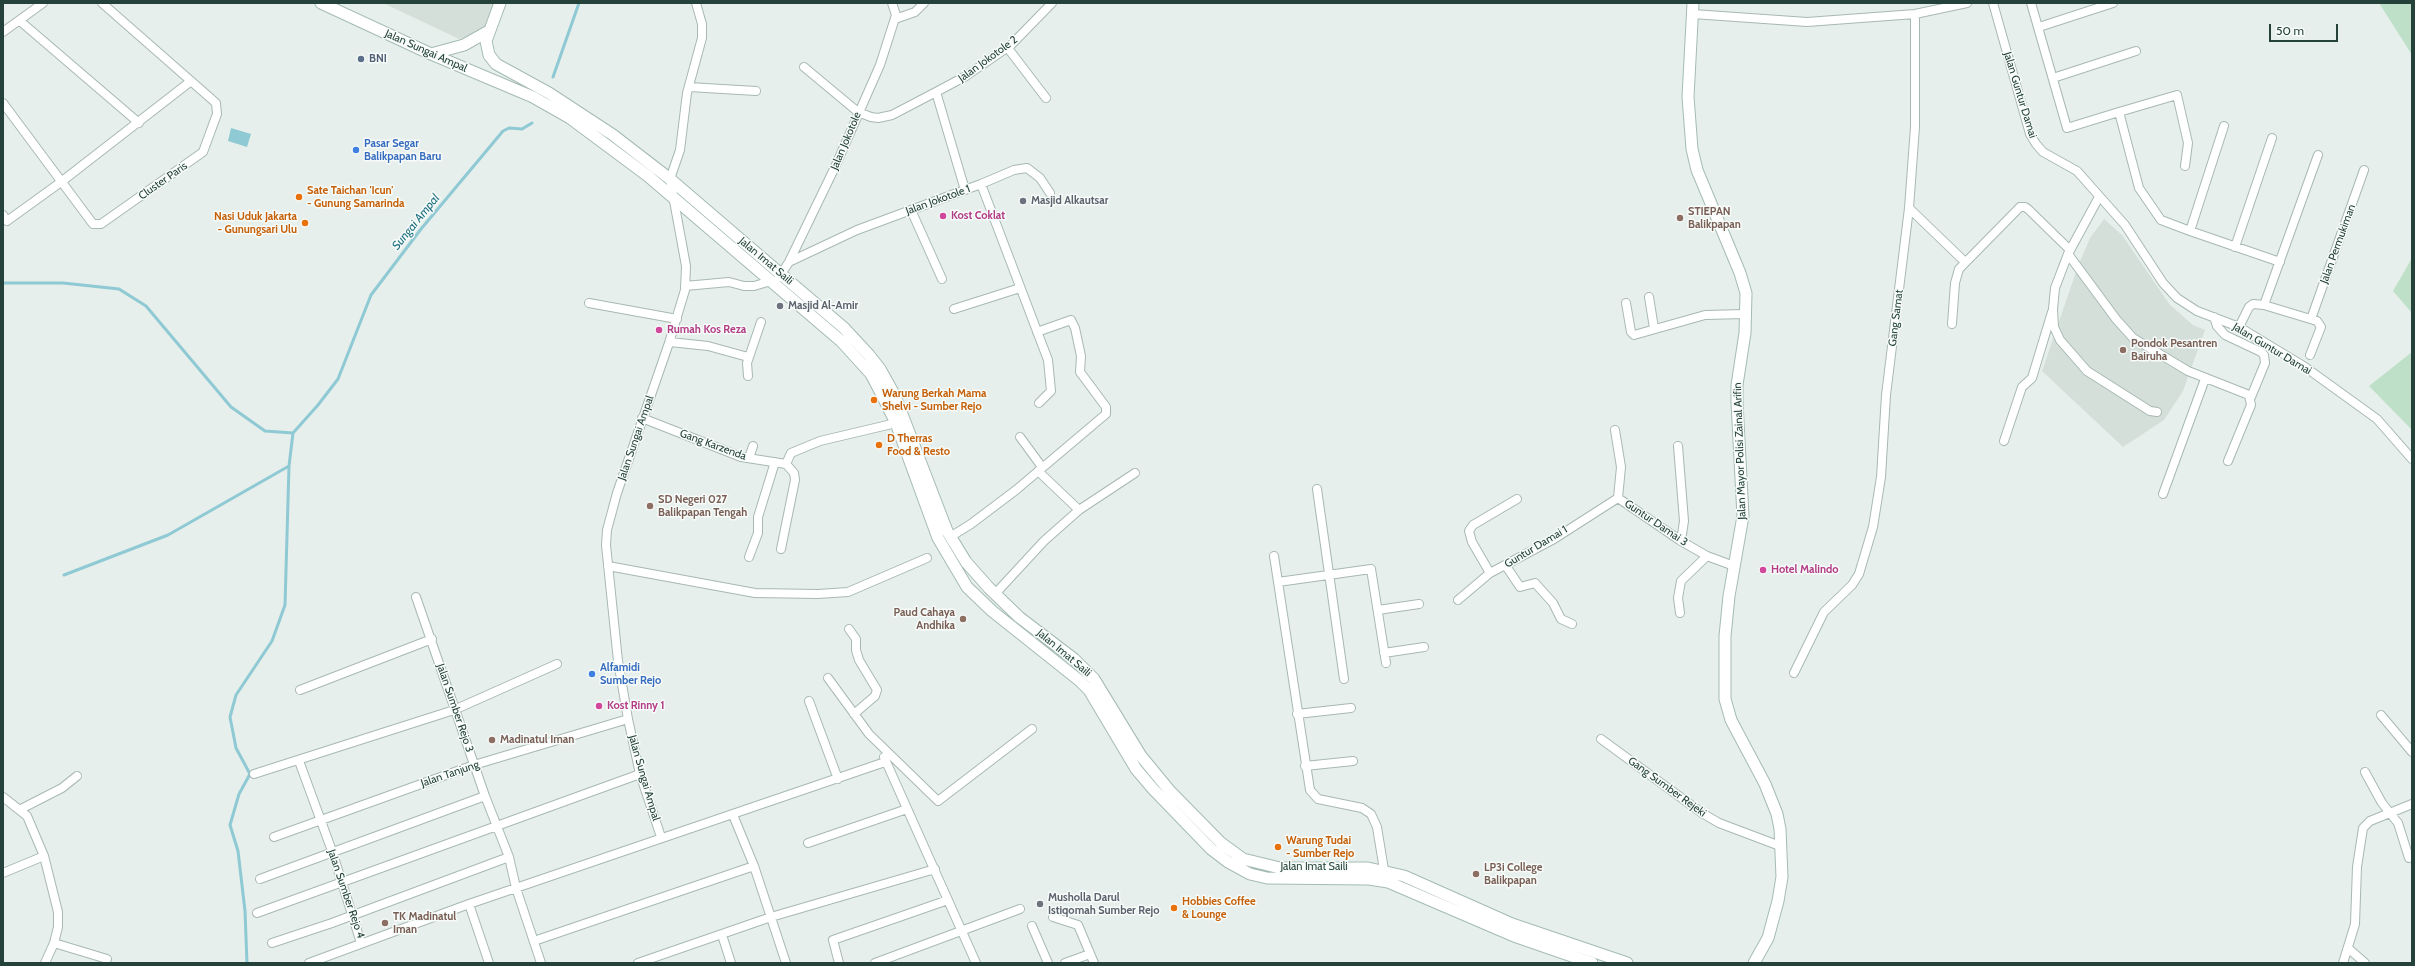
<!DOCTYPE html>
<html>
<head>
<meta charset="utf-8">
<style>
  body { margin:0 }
  #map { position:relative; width:2415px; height:966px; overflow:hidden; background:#e6efeb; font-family:Cabin,sans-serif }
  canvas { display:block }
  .frame { position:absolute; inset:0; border:4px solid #24423a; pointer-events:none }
  .scale { position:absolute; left:2269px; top:24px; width:69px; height:18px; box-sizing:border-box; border:2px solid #24423a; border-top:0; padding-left:5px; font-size:12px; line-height:14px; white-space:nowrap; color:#24423a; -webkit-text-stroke:3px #f7fbf9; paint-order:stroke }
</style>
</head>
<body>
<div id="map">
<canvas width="2415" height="966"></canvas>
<div class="frame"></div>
<div class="scale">50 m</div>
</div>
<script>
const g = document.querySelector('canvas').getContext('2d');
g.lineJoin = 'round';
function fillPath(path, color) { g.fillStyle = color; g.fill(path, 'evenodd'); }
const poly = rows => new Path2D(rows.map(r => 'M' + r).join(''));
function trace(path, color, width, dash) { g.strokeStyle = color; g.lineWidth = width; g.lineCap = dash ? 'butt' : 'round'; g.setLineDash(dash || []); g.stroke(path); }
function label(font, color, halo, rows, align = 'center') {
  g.font = font + ' Cabin,sans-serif'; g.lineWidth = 3; g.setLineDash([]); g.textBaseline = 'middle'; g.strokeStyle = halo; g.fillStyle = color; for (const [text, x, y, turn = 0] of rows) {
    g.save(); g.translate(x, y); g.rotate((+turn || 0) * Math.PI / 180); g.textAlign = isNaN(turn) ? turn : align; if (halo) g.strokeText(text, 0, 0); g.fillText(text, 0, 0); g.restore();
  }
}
const built = poly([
  [383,3,496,3,482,34,459,39],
  [2104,219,2122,235,2170,305,2193,325,2205,330,2183,391,2164,420,2123,447,2042,371,2078,266,2090,238]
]);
const green = poly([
  [2379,3,2412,3,2412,55],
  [2412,258,2412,313,2393,291],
  [2412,352,2412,430,2369,386]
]);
const water = poly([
  [231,128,251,134,247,147,228,141]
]);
const stream = poly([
  [553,77,579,3],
  [3,283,63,283,119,289,146,306,231,407,265,431,293,433,318,405,338,379,371,295,421,229,503,131,509,128,522,129,532,123],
  [64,575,168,535,289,466],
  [247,963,245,911,238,851,230,825,239,794,250,774,236,748,230,717,236,695,272,641,285,605,289,466,293,433]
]);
const minor = poly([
  [1993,3,2030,134,2036,144,2043,152,2077,171,2125,225,2163,283,2177,298,2197,311,2239,327,2305,367,2377,419,2412,459],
  [2031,3,2067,128,2119,112],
  [1693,14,1807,22,1915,14,1967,3],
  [895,19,915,12,924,3],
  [20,21,139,123],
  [2039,27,2113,3],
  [3,32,43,3],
  [1007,47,1046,98],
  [804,67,858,112,871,117,878,118,892,115,936,92],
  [2053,78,2136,51],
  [689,87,756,91],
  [3,103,93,224,101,224,203,152,217,114,216,103,102,3],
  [2224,126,2190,231,2280,262],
  [2185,166,2188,143,2177,95,2119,112,2139,188,2161,220,2190,231],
  [981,184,1014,170,1027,168,1040,178,1050,193],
  [965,190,936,92,966,76,1011,45,1052,3],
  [2099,197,2068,254,2055,288,2053,309,2054,327,2060,340,2087,371,2150,411,2157,412],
  [1909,208,1965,262],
  [911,210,942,279],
  [3,215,7,221,61,182,191,81],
  [2235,247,2272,138],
  [2068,254,2116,319,2133,338,2188,371,2249,395,2251,405,2228,461],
  [789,262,857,230,981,184,1048,360,1051,391,1039,403],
  [779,277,789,262,835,167,880,65,896,15,892,3],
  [685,286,729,282,744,286,754,286,771,281],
  [1649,297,1654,328],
  [589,303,677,319],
  [1626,303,1631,332,1634,335,1705,315,1745,314],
  [2264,305,2318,155],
  [954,309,1020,288],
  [2214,317,2217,326,2225,335,2261,352,2264,355,2265,363,2251,397],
  [2311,319,2364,170],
  [1952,324,1955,283,1959,269,2020,207,2025,207,2028,209,2070,250],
  [2239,327,2249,307,2253,304,2264,305,2317,321,2321,327,2310,355],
  [670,342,708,346,748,357],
  [748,376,747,363,761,322],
  [642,418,741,457,786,464],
  [1615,430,1621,467,1618,498,1681,541,1707,556,1734,566],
  [1020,437,1042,467],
  [2004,441,2022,387,2032,378,2052,312],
  [1678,446,1684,521,1681,541],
  [749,458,753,446],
  [786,464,791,453,820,441,896,423],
  [1317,489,1344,679],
  [2163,494,2205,379],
  [1079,510,1135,473],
  [950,537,971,524,1016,490,1106,414,1106,407,1080,372,1081,356,1075,328,1071,320,1037,332],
  [781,549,795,480,794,473,786,464],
  [1274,556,1310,790,1318,799,1362,808,1371,814,1377,827,1384,870],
  [749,557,758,533,758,517,775,462],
  [608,566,755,593,818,594,848,592,927,558],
  [1506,566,1520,587,1535,583,1553,603,1561,619,1572,624],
  [1490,573,1472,542,1469,531,1473,525,1517,499],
  [1278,582,1371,569,1386,663],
  [995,594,1044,541,1079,510,1038,471],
  [416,597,485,796,509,857,516,888,541,963],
  [1458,600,1490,573,1554,539,1618,498],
  [1378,610,1419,604],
  [1680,613,1678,598,1681,581,1707,556],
  [849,629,856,639,856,650,859,660,877,690,875,696,854,714],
  [1384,653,1424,647],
  [1794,673,1824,612,1852,585,1859,574,1873,527,1881,477,1886,395,1909,208,1915,127,1915,14],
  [828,678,869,734,938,801,1032,729],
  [300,690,432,639],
  [809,701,838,779],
  [1297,714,1351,708],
  [2381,715,2412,752],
  [1601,739,1702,813,1719,823,1780,846],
  [884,757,976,963],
  [299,761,332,851,361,943],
  [1305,766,1353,761],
  [2365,772,2382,803,2398,823,2409,858],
  [254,774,454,710,557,664],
  [3,797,27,816,44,856,3,873],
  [21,809,62,788,77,776],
  [733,815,754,866,786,963],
  [274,837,474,765,628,719],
  [661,837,640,774,628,719,618,661,606,545,607,530,617,493,669,343,685,290,686,266,670,179,680,150,687,93,702,38,702,24,696,3],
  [808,843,907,809],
  [44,856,58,912,58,927,54,943,45,963],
  [260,879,485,796],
  [469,904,489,963],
  [257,913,640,774],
  [1053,917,1078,925,1094,963],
  [1032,926,1048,963],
  [722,935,731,963],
  [534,941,754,866],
  [54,943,107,959],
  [272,943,332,923,509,857],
  [2349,949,2365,963],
  [309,963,469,904,885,762],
  [638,963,771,917,935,869],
  [839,963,833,940,948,900],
  [875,963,1020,909],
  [1065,963,1090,954],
  [2343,963,2355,924,2357,867,2363,828,2370,821,2412,804]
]);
const secondary = poly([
  [321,3,431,54,533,97,570,118,648,176,841,341,871,374,883,397,896,423,938,538,967,587,992,611,1080,681,1089,690,1136,769,1153,789,1211,849,1228,862,1250,874,1267,878,1369,879,1388,882,1514,936,1592,963],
  [500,3,486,41,489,55,496,64,549,93,613,135,670,179,797,288,844,328,869,355,880,369,895,396,947,531,966,562,989,588,1019,617,1074,659,1094,679,1141,756,1169,790,1221,843,1243,859,1280,868,1368,868,1404,876,1512,924,1627,963],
  [1693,3,1688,97,1692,149,1697,170,1740,273,1746,293,1745,333,1737,385,1737,403,1743,516,1729,596,1725,636,1725,699,1731,720,1765,784,1777,814,1780,829,1782,877,1778,901,1768,938,1754,963],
  [431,54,464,45,487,32]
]);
const markers = [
  [361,59,4,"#5c6f8a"],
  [356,150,4,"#3f7fe0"],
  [299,197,4,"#e8710a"],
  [1023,201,4,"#6b7280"],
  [943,216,4,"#d1479c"],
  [1680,218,4,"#8d6e63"],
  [305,223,4,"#e8710a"],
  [780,306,4,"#6b7280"],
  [659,330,4,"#d1479c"],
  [2123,350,4,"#8d6e63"],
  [874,400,4,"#e8710a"],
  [879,445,4,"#e8710a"],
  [650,506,4,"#8d6e63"],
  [1763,570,4,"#d1479c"],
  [963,619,4,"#8d6e63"],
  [592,674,4,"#3f7fe0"],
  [599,706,4,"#d1479c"],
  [492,740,4,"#8d6e63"],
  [1278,847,4,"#e8710a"],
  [1476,874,4,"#8d6e63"],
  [1040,904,4,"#6b7280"],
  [1174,908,4,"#e8710a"],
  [385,923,4,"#8d6e63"]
];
const streetNames = [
  ["Jalan Sungai Ampal",426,51,24],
  ["Jalan Jokotole 2",988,59,-36],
  ["Jalan Guntur Damai",2020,95,73],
  ["Jalan Jokotole",846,141,-67],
  ["Cluster Paris",163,181,-35],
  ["Jalan Jokotole 1",938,200,-20],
  ["Jalan Permukiman",2338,244,-70],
  ["Jalan Imat Saili",766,261,40],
  ["Gang Samat",1896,318,-83],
  ["Jalan Guntur Damai",2272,349,31],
  ["Jalan Sungai Ampal",636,438,-71],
  ["Gang Karzenda",713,445,20],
  ["Jalan Mayor Polisi Zainal Arifin",1740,451,-92],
  ["Guntur Damai 3",1656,523,34],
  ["Guntur Damai 1",1536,547,-31],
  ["Jalan Imat Saili",1064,653,40],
  ["Jalan Sumber Rejo 3",455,708,71],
  ["Jalan Tanjung",450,774,-19],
  ["Jalan Sungai Ampal",644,778,74],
  ["Gang Sumber Rejeki",1667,787,36],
  ["Jalan Imat Saili",1314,867],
  ["Jalan Sumber Rejo 4",346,894,71]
];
const serviceNames = [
  ["BNI",369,59]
];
const shopNames = [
  ["Pasar Segar",364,144],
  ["Balikpapan Baru",364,157],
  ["Alfamidi",600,668],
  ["Sumber Rejo",600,681]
];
const foodNames = [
  ["Sate Taichan 'Icun'",307,191],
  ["- Gunung Samarinda",307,204],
  ["Nasi Uduk Jakarta",297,217,"right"],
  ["- Gunungsari Ulu",297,230,"right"],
  ["Warung Berkah Mama",882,394],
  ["Shelvi - Sumber Rejo",882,407],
  ["D Therras",887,439],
  ["Food & Resto",887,452],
  ["Warung Tudai",1286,841],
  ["- Sumber Rejo",1286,854],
  ["Hobbies Coffee",1182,902],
  ["& Lounge",1182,915]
];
const worshipNames = [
  ["Masjid Alkautsar",1031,201],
  ["Masjid Al-Amir",788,306],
  ["Musholla Darul",1048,898],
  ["Istiqomah Sumber Rejo",1048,911]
];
const educationNames = [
  ["STIEPAN",1688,212],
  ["Balikpapan",1688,225],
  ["Pondok Pesantren",2131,344],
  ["Bairuha",2131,357],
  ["SD Negeri 027",658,500],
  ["Balikpapan Tengah",658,513],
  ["Paud Cahaya",955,613,"right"],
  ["Andhika",955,626,"right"],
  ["Madinatul Iman",500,740],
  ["LP3i College",1484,868],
  ["Balikpapan",1484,881],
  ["TK Madinatul",393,917],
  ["Iman",393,930]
];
const hotelNames = [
  ["Kost Coklat",951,216],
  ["Rumah Kos Reza",667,330],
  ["Hotel Malindo",1771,570],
  ["Kost Rinny 1",607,706]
];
const waterNames = [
  ["Sungai Ampal",416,222,-51]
];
fillPath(built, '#d4dfda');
fillPath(green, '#bfe0c8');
fillPath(water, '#8ec9d4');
trace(stream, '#8ec9d4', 3);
trace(minor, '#a8b8b2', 10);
trace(secondary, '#a4bbb3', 13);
trace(minor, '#fff', 8);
trace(secondary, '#fff', 11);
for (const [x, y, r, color] of markers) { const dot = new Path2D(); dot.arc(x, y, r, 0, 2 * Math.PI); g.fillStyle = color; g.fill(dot); trace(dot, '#f7fbf9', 1.5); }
label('11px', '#24423a', '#f7fbf9', streetNames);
label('bold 11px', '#4e5e75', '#f7fbf9', serviceNames, 'left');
label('bold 11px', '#366cbe', '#f7fbf9', shopNames, 'left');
label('bold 11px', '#c56008', '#f7fbf9', foodNames, 'left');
label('bold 11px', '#5b616d', '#f7fbf9', worshipNames, 'left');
label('bold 11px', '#785e54', '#f7fbf9', educationNames, 'left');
label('bold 11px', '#b23c85', '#f7fbf9', hotelNames, 'left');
label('italic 12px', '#1c6f80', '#f7fbf9', waterNames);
</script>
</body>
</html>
